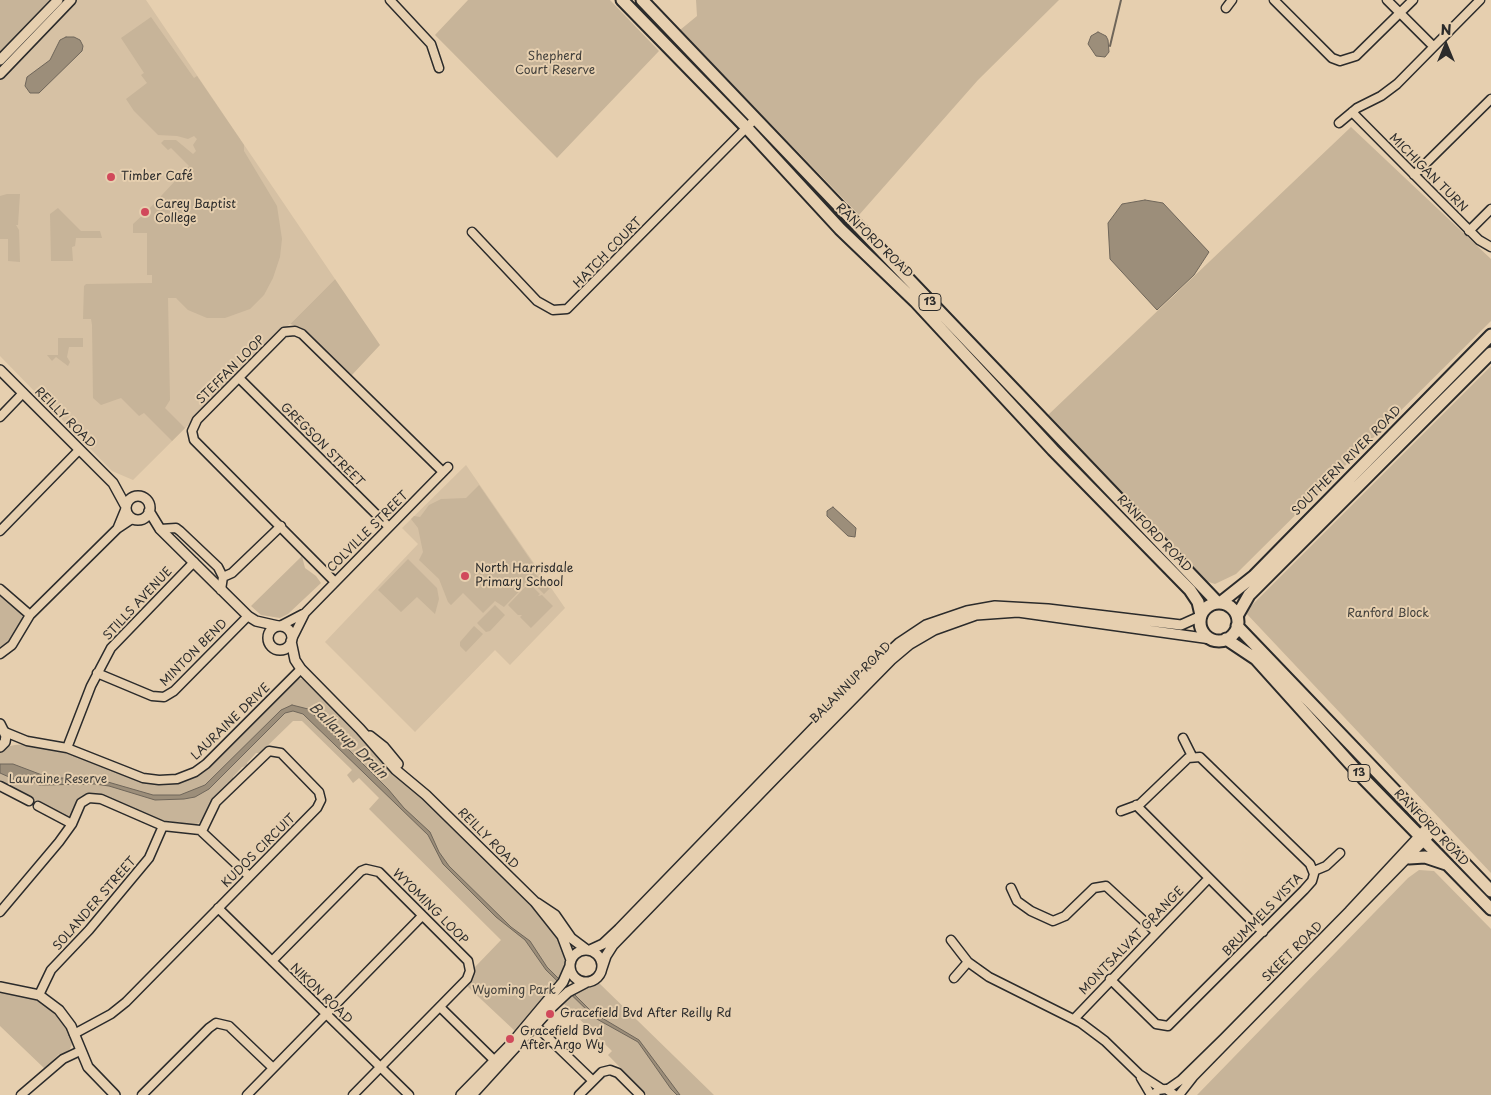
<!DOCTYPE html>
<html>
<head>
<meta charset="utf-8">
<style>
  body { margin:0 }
  #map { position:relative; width:1491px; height:1095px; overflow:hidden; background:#e6cfaf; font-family:"Playpen Sans",sans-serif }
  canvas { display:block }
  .north { position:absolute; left:1421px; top:20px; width:50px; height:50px; -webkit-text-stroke:4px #e6cfaf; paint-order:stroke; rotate:0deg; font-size:14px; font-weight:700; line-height:20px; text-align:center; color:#2b2b2b }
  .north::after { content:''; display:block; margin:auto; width:18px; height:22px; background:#2b2b2b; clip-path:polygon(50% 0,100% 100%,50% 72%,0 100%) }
</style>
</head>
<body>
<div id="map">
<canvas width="1491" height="1095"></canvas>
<div class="north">N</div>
</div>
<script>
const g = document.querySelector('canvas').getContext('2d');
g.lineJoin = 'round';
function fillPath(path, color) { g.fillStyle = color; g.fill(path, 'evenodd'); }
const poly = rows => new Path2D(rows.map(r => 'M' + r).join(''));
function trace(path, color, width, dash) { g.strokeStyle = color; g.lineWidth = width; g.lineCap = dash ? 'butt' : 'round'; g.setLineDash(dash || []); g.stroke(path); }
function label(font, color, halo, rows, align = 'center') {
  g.font = font + ' "Playpen Sans",sans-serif'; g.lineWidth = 4; g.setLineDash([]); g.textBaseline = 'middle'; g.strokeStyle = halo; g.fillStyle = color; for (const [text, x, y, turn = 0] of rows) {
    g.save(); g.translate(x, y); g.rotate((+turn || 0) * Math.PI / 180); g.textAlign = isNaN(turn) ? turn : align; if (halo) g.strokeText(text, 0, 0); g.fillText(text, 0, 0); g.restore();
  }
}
const built = poly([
  [74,0,146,0,335,279,133,480,112,471,0,356,0,80],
  [466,465,565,608,510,665,495,650,415,732,325,642,418,544,402,528]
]);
const green = poly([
  [0,0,50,0,0,52],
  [468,0,610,0,659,51,557,158,435,35],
  [696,0,1059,0,978,80,859,215,680,30,697,16],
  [151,17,194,78,197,76,244,145,244,151,277,206,282,239,280,257,273,278,264,295,250,309,225,318,207,318,188,310,176,298,168,298,170,400,165,408,185,428,172,441,144,413,139,416,121,398,101,405,93,398,92,325,91,319,83,319,84,286,86,284,152,283,152,275,147,275,147,233,133,233,133,224,145,213,147,215,149,212,148,210,189,166,171,148,168,150,161,143,164,140,176,140,193,154,196,151,193,145,197,139,194,136,188,139,177,136,158,135,134,111,126,99,147,83,141,75,144,73,121,38],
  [1351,127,1491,259,1491,321,1236,574,1215,584,1203,580,1048,415],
  [7,194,20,194,18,225,16,225,19,230,20,262,8,261,8,239,0,239,0,196],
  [58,208,81,231,100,231,102,238,76,238,75,246,72,247,73,261,51,261,50,214],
  [335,279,380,345,351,376,300,327,290,324],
  [58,338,83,338,83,347,69,347,67,357,70,362,68,366,56,357,52,361,47,355,58,355],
  [1491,366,1491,873,1245,612],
  [479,485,534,565,531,570,550,588,544,594,530,580,504,607,495,601,483,613,463,593,451,605,448,602,439,579,419,560,423,552,418,528,411,519,414,516,420,517,429,505,441,499,466,498],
  [302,556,305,568,316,576,321,583,288,614,280,618,261,615,251,606],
  [408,559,437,588,439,599,435,614,417,597,401,612,378,590],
  [529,583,540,594,538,596,542,595,553,606,531,628,520,617,522,615,518,615,508,605],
  [0,593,19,610,23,618,10,642,0,650],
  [495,605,505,615,490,631,486,632,477,623],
  [474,626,483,634,466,652,460,646,460,642],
  [296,678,307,680,537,910,557,934,567,960,565,973,516,1032,467,986,475,967,501,940,369,809,379,798,359,778,353,783,347,775,352,770,302,721,293,721,260,753,256,753,247,763,247,766,242,767,233,777,233,780,211,804,202,821,195,825,159,820,92,794,82,797,72,815,66,817,30,800,0,782,0,753,5,747,15,745,29,744,63,751,164,783,206,769],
  [1419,870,1434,871,1491,929,1491,1095,1197,1095,1408,878],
  [599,983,714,1095,647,1095,608,1055,612,1051,564,1004,580,989],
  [3,991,37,998,56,1012,69,1029,73,1041,70,1049,62,1055,59,1054,45,1069,0,1026,0,992]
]);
const water = poly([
  [1098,32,1106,36,1108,40,1109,52,1105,57,1096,56,1088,44,1091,36,1098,32],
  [66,37,74,37,80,40,83,46,82,51,39,93,30,93,25,86,27,77,50,60,60,40,66,37],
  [1145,200,1163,203,1209,252,1194,275,1157,310,1110,259,1108,223,1122,204,1145,200],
  [833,507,856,528,855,537,848,536,827,516,827,511,833,507],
  [292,705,308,709,388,789,404,808,430,832,439,852,449,866,511,927,530,941,547,967,592,1012,639,1040,680,1095,677,1095,671,1089,638,1042,595,1018,546,970,525,940,496,917,443,864,428,835,303,714,293,711,285,713,209,789,195,797,184,799,155,800,109,786,95,784,39,785,31,781,18,781,0,773,0,764,13,764,50,778,94,778,153,795,180,795,205,785,281,710,292,705]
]);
const stream = poly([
  [1110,46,1121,0]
]);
const minor = poly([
  [390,0,431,44,439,68],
  [1274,0,1332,58,1340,61,1356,56,1413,0],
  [1387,0,1433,46],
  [1226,8,1232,0],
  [1352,112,1479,240,1491,247],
  [1339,123,1357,108,1381,96,1397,84,1480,0],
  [1414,175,1491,99],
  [1469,231,1491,209],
  [472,232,537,301,553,310,567,309,754,120],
  [239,378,389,527],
  [0,417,23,393],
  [118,527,125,510],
  [160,529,176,528,180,531,218,567,223,577,221,590],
  [0,531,79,450],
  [223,577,232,573,281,526],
  [335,582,194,440,192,431,197,420,284,332,295,331,302,334,443,472],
  [0,589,30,615],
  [280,626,303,614],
  [292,639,305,613,448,467],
  [0,654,12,645,30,615,117,529,132,519],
  [97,673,152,696,164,697,174,691,248,616],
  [5,732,27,741,67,748,143,778,159,780,177,779,195,772,206,764,301,669],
  [1183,738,1192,756],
  [67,748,91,686,111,648,194,562],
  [0,786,29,801],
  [1136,805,1263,932],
  [38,806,72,824],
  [1314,871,1326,866,1340,853],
  [1011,888,1017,901,1031,911,1053,921,1065,916,1094,888,1106,886,1156,932],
  [218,908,409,1095],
  [0,912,59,842,72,824,81,803,89,798,101,799,163,826,200,830,249,876],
  [951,940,968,962,989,977,1081,1023,1105,1041,1139,1074,1162,1089],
  [272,961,361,871,366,869,379,872,468,961,470,971,467,979,353,1095],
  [954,978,968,962],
  [1110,979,1156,1024,1168,1026,1304,890,1312,881,1314,874,1310,864,1200,757,1188,758,1140,804,1121,811],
  [39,995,51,970,89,930,149,858,163,826],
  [440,1007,495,1061],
  [1074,1019,1208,879],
  [536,1026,593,1081],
  [74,1034,111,1014,126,1002,317,808,321,800,319,792,281,753,269,751,216,802,202,831],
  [1141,1078,1151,1095],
  [1168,1089,1181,1080,1224,1038,1349,911,1429,825],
  [21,1095,63,1059,80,1051],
  [142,1095,209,1028,216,1023,229,1026,273,1068],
  [247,1095,422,916],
  [579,1095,602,1072,610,1070,618,1073,640,1095],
  [1154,1095,1158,1090,1166,1089,1175,1095],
  [1179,1095,1193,1077,1434,831]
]);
const tertiary = poly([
  [0,60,58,0],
  [0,74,71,0],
  [0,370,113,483,125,505],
  '126 508a12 12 0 1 1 24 0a12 12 0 1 1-24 0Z',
  [149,511,160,529,248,616,256,621,278,626],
  '268 638a12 12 0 1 1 24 0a12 12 0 1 1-24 0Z',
  [291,641,295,660,301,669,360,729,396,770,426,795,535,902,562,936,571,960],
  [0,724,6,736,5,742,0,747],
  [370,736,384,747,398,764],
  [537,903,555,915,571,938,587,950],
  '570 966a16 16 0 1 1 32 0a16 16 0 1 1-32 0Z',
  [590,950,603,944,619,929,868,672,899,643,926,625,967,611,995,606,1048,609,1181,625,1201,616],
  [602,968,606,956,613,945,775,778,891,660,910,644,934,630,976,615,1018,612,1211,639],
  [0,987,39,995,59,1010,71,1026,88,1067,115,1095],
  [461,1095,511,1044,563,982,570,966],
  [472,1095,553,1006,568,992,587,982]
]);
const primary = poly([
  [622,0,746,127,840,229,915,301,1053,450,1190,590,1198,602,1201,615],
  [642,0,1218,603],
  [1220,603,1254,576,1491,335],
  '1200 622a19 19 0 1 1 38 0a19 19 0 1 1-38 0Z',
  [1237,616,1249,595,1491,353],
  [1237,626,1491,891],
  [1226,639,1256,659,1364,779,1491,909],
  [1409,858,1425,857,1446,864]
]);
const markers = [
  [111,177,5,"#d1495b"],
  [145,212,5,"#d1495b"],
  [465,576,5,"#d1495b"],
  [550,1014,5,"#d1495b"],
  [510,1039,5,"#d1495b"]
];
const shields = [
  [930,302,22],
  [1359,773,22]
];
const shieldNames = [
  ["13",930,302],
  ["13",1359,773]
];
const parkNames = [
  ["Shepherd",555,57],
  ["Court Reserve",555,71],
  ["Ranford Block",1388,614],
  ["Lauraine Reserve",58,780],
  ["Wyoming Park",514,991]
];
const streetNames = [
  ["MICHIGAN TURN",1428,173,45],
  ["RANFORD ROAD",874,241,44],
  ["HATCH COURT",608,253,-46],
  ["STEFFAN LOOP",231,370,-45],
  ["REILLY ROAD",65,418,45],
  ["GREGSON STREET",322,445,45],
  ["SOUTHERN RIVER ROAD",1347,461,-45],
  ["COLVILLE STREET",368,532,-45],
  ["RANFORD ROAD",1154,534,46],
  ["STILLS AVENUE",138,604,-47],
  ["MINTON BEND",194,653,-45],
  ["BALANNUP ROAD",851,683,-45],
  ["LAURAINE DRIVE",231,722,-44],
  ["RANFORD ROAD",1431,828,46],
  ["REILLY ROAD",488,839,45],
  ["KUDOS CIRCUIT",259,851,-45],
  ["SOLANDER STREET",95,904,-49],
  ["WYOMING LOOP",430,907,45],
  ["BRUMMELS VISTA",1263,915,-46],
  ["MONTSALVAT GRANGE",1132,941,-46],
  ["SKEET ROAD",1293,952,-45],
  ["NIKON ROAD",321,994,44]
];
const poiNames = [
  ["Timber Café",121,177],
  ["Carey Baptist",155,205],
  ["College",155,219],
  ["North Harrisdale",475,569],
  ["Primary School",475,583],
  ["Gracefield Bvd After Reilly Rd",560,1014],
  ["Gracefield Bvd",520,1032],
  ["After Argo Wy",520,1046]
];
const waterNames = [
  ["Ballanup Drain",348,741,44]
];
fillPath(built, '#d6c1a4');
fillPath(green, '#c7b499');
fillPath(water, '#9c8e7a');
trace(water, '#6f665a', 1);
trace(stream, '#6f665a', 2);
trace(minor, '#2b2b2b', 11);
trace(tertiary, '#2b2b2b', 12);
trace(primary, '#2b2b2b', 15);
trace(minor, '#e6cfaf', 8);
trace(tertiary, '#e6cfaf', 9);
trace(primary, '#e6cfaf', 11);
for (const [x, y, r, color] of markers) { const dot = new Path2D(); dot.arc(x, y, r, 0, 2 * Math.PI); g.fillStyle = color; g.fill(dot); trace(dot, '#e6cfaf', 2); }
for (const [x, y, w] of shields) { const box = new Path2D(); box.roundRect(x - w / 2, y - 8.5, w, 17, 4); g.fillStyle = '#e6cfaf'; g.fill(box); trace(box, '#2b2b2b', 1); }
label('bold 11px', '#2b2b2b', null, shieldNames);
label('12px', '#42403c', '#e6cfaf', parkNames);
label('12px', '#2b2b2b', '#e6cfaf', streetNames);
label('12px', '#2b2b2b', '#e6cfaf', poiNames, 'left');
label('italic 14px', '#423f3b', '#e6cfaf', waterNames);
</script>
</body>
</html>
